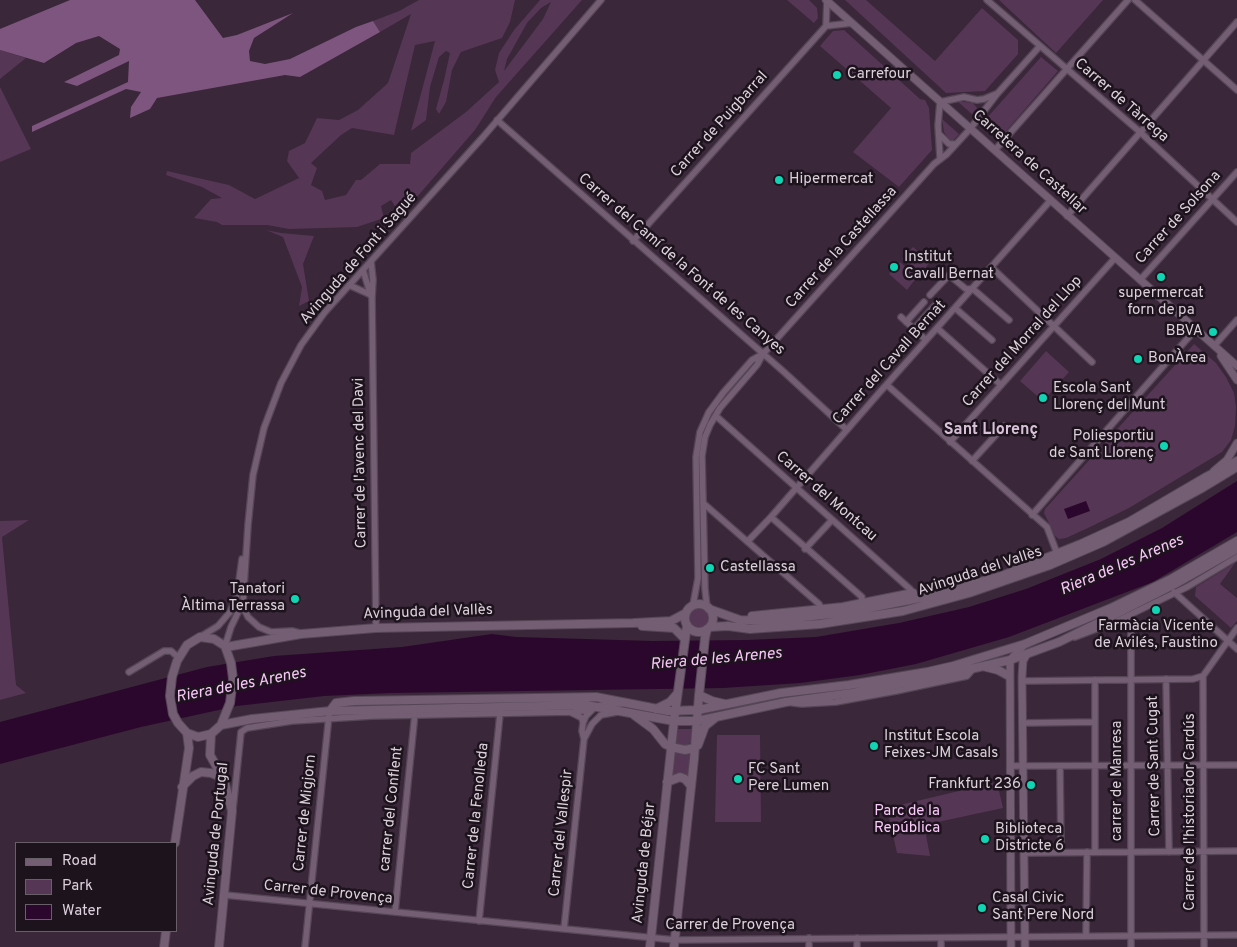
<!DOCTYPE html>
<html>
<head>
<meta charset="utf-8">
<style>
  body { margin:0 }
  #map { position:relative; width:1237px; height:947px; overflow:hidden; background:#3a273a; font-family:Overpass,sans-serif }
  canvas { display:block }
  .legend { position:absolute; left:15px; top:842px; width:162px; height:90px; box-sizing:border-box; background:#1c131c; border:1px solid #695f69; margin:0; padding:6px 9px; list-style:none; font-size:15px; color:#dcd0dc }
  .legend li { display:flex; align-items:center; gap:10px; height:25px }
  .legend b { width:25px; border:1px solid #695f69 }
</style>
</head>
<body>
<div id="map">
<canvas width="1237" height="947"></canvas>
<ul class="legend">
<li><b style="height:6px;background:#735e73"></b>Road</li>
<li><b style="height:14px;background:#553655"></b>Park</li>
<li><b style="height:14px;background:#2c072d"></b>Water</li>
</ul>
</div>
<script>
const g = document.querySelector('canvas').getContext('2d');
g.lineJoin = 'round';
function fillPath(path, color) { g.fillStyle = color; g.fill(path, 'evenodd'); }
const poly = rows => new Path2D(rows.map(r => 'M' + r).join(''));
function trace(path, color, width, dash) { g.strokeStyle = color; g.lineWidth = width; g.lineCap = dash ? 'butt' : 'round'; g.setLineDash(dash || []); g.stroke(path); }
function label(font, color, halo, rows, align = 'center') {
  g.font = font + ' Overpass,sans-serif'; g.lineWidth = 5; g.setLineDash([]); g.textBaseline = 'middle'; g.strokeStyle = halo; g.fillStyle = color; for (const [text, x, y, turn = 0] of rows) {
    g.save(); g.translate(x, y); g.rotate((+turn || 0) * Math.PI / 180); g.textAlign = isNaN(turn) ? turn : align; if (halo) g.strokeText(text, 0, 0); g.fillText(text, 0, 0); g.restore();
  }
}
const green = poly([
  [419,0,515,0,510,22,502,38,461,52,452,70,446,102,439,114,436,109,444,80,450,53,446,51,439,57,430,87,426,120,411,131,435,41,415,45,394,135,352,128,341,135,311,163,317,168,311,185,322,191,325,200,346,195,356,180,361,180,380,164,410,164,411,153,466,112,499,82,495,70,499,53,514,30,540,0,582,0,496,97,475,130,410,205,409,200,396,208,391,200,381,206,384,218,357,227,289,229,267,225,222,225,217,222,194,218,211,199,222,198,202,187,166,175,167,171,229,185,255,199,299,178,287,161,289,151,305,143,317,118,339,120,358,110,388,83,411,14,380,32,373,21,399,11],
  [551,2,543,19,504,71,507,59,527,23,541,8],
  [787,0,809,0,817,8,818,18,814,23],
  [845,0,866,0,935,61,982,8,1018,40,1018,54,985,91,946,93],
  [999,0,1103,0,1056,53],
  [844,30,920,99,925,100,929,108,932,150,899,187,853,152,891,108,820,46,833,31],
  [0,50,26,58,0,79],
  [1041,57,1058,71,1000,138,986,127,986,119],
  [0,87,31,149,0,162],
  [957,101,973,103,977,108,976,114,974,116],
  [942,119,959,134,951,143,944,132],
  [266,230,281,233,314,236,303,264,309,301,299,306,302,287,283,237],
  [913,247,930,262,920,275,902,259],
  [900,262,917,277,907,290,889,274],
  [1194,344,1216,363,1226,377,1234,393,1236,407,1235,426,1231,440,1222,452,1129,508,1088,528,1066,538,1059,539,1055,536,1044,513,1045,509],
  [1046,351,1069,372,1043,401,1020,381],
  [29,520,2,537,16,685,26,693,0,700,0,521],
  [1235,563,1220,584,1237,598,1237,621,1231,628,1195,596,1196,587],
  '689 618a10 10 0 1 1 20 0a10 10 0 1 1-20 0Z',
  [677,729,692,729,692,741,688,745,679,745,677,743],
  [717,735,760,735,761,822,715,822],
  [674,752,690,754,688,778,678,774,671,776],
  [997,782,1003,808,924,825,930,856,897,853,887,808]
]);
const forest = poly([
  [70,0,195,0,223,38,237,35,293,13,254,38,249,51,250,61,265,64,290,59,356,27,373,21,380,32,300,77,285,75,157,98,150,109,130,118,131,107,141,92,126,89,32,132,32,126,128,82,129,61,77,86,64,82,119,55,120,49,99,36,76,43,44,63,0,50,0,29]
]);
const water = poly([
  [1237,481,1237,532,1153,582,1009,637,916,664,860,675,800,683,723,688,390,693,324,696,237,706,141,727,0,764,0,722,207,667,274,656,402,647,492,634,516,637,653,641,747,640,816,637,899,623,969,607,1026,589,1101,559,1162,528],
  [1086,501,1090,511,1068,519,1064,509]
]);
const minor = poly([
  [987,0,1140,132,1237,222],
  [1135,0,1237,90],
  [826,26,852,23],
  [497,120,784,372,847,430],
  [939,134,949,144,954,144],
  [995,150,1128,0],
  [940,158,938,125,940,102,964,97,977,100,984,99,996,94],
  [1067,216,1237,22],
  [633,241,826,26,827,0],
  [371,261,373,280,372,298,376,628],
  [991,267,1092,362],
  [363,270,371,296],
  [1140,280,1237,172],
  [349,285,369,294],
  [930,295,949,275,966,289,973,289,1009,320],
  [955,308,992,340],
  [901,317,926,340],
  [906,322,924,302],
  [937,328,1001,385],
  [914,329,938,302],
  [1214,346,1237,320],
  [887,385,1047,527,1058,556],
  [716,416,910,589,915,595],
  [950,442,1115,258],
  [972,461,1004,426],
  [703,503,819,604,822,610],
  [1032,515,1195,330],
  [771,517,862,597,861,604],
  [748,541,771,517,879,393,1050,201],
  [805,549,832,520],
  [1174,592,1237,649],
  [693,605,698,578,696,457,700,432,709,412,723,393,752,360,763,354],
  [707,607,705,589,702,456,705,437,710,425,720,408,757,365,763,354,934,164,947,154,970,129,997,94,1040,46],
  [1131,615,1131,947],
  [300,633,292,631,271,632,259,627,248,617,244,609,243,602,248,525,253,475,264,428,281,383,301,345,325,312,483,137,601,0],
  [200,637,218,626,230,612,237,595,242,559],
  [1075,637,1115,622,1154,603,1187,587,1237,557],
  [225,646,231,627,243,602],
  [129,672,164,651,171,651,179,658],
  [1203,676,1204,947],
  [1203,676,1237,628],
  [1166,679,1169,852],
  [1095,680,1095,852],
  [1023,681,1193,679,1203,676],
  [793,703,802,704,836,702,896,691,967,676,973,669],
  [572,712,592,710],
  [1024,723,1095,722],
  [584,739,592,724,601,715,617,712],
  [1010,766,1237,765],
  [1060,766,1061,852],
  [233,809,241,732,247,728,292,721,372,716,570,712,582,718,583,723],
  [1025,853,1237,851],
  [225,895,675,940,1237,935],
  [395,912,415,713],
  [479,921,500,714],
  [564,929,584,739,582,731,583,723,586,716,595,707,604,704,621,704],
  [1086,935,1087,852],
  [305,947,329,715],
  [809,947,809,938],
  [857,947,857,938],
  [941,947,941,938]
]);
const tertiary = poly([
  [826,0,1237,366],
  [1221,356,1237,380],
  [1214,471,1227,460,1237,443],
  [1011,947,1010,660,1025,644],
  [1025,947,1022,677,1023,661,1027,654]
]);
const secondary = poly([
  '685 618a14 14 0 1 1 28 0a14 14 0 1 1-28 0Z',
  [709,609,740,620,767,621,849,612,935,595,1004,575,1081,544,1129,522,1206,477,1237,461],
  [752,616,843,607,913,593],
  [642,626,674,628,684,638],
  [710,627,728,626,750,629,820,624,903,611,969,593,1050,565,1103,542,1202,488,1235,468],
  [200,637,214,639,225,646,231,663,233,679,230,703,221,725,211,734,198,737,187,733,178,723,173,714,170,696,172,677,177,661,187,645,200,637],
  [226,647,301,634,376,628,633,623,671,621,686,613],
  [986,667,998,670,1009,676],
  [699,695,712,701,725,704],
  [656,709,670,702,677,694],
  [330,711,336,703,354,701,596,697,668,711,698,710,781,693,849,685,927,672,953,666,1025,644,1111,608,1171,579,1237,541],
  [634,715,653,729,665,744,671,747,685,750,694,748,696,746],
  [221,725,252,719,330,711,586,705,674,721,697,721,786,702,852,693,931,678,1010,660,1059,642,1116,614,1175,584,1237,549],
  [211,734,210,755,224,780,232,811,219,947],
  [698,745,705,726,715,718],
  [667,782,680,777,685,779,691,786],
  [182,787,193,776,201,772,211,773,221,777],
  [175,843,189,748,187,733],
  [164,947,166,931],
  [650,947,674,721,687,625],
  [674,947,694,759,699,695,705,638,707,629]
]);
const markers = [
  [837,75,5,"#10d5b4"],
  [779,180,5,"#10d5b4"],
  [894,267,5,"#10d5b4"],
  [1161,277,5,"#10d5b4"],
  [1213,332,5,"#10d5b4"],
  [1138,359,5,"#10d5b4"],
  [1043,398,5,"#10d5b4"],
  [1164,446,5,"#10d5b4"],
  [710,568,5,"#10d5b4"],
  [295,599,5,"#10d5b4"],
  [1156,610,5,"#10d5b4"],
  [874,746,5,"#10d5b4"],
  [738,779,5,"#10d5b4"],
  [1031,785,5,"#10d5b4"],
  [985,839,5,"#10d5b4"],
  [982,908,5,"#10d5b4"]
];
const poiNames = [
  ["Carrefour",847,75],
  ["Hipermercat",789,180],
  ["Institut",904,258],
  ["Cavall Bernat",904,275],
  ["supermercat",1161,294,"center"],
  ["forn de pa",1161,311,"center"],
  ["BBVA",1203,332,"right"],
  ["BonÀrea",1148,359],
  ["Escola Sant",1053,389],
  ["Llorenç del Munt",1053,406],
  ["Poliesportiu",1154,437,"right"],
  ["de Sant Llorenç",1154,454,"right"],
  ["Castellassa",720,568],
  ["Tanatori",285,590,"right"],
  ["Àltima Terrassa",285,607,"right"],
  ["Farmàcia Vicente",1156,627,"center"],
  ["de Avilés, Faustino",1156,644,"center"],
  ["Institut Escola",884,737],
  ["Feixes-JM Casals",884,754],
  ["FC Sant",748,770],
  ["Pere Lumen",748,787],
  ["Frankfurt 236",1021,785,"right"],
  ["Biblioteca",995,830],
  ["Districte 6",995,847],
  ["Casal Civic",992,899],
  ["Sant Pere Nord",992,916]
];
const streetNames = [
  ["Carrer de Tàrrega",1121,101,41],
  ["Carrer de Puigbarral",720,125,-48],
  ["Carretera de Castellar",1029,163,42],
  ["Carrer de Solsona",1179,218,-48],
  ["Carrer de la Castellassa",842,248,-48],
  ["Avinguda de Font i Sagué",359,259,-49],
  ["Carrer del Camí de la Font de les Canyes",681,265,41],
  ["Carrer del Morral del Llop",1023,342,-48],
  ["Carrer del Cavall Bernat",890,363,-48],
  ["Carrer de l'avenc del Davi",361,463,-91],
  ["Carrer del Montcau",826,497,41],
  ["Avinguda del Vallès",980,572,-18],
  ["Avinguda del Vallès",428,613,-2],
  ["Carrer de Sant Cugat",1155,766,-91],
  ["carrer de Manresa",1118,781,-90],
  ["carrer del Conflent",392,809,-84],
  ["Carrer de l'historiador Cardús",1191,812,-90],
  ["Carrer de Migjorn",306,813,-84],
  ["Carrer de la Fenolleda",477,816,-84],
  ["Carrer del Vallespir",562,833,-84],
  ["Avinguda de Portugal",217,834,-84],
  ["Avinguda de Béjar",645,863,-84],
  ["Carrer de Provença",328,893,6],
  ["Carrer de Provença",730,926]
];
const parkNames = [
  ["Parc de la",907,812],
  ["República",907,829]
];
const neighbourhoodNames = [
  ["Sant Llorenç",991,431]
];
const waterNames = [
  ["Riera de les Arenes",1122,566,-23],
  ["Riera de les Arenes",716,660,-5],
  ["Riera de les Arenes",241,686,-11]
];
fillPath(green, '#553655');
fillPath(forest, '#7e557f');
fillPath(water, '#2c072d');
trace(minor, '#554655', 8);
trace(tertiary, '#554655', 9);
trace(secondary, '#554655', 10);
trace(minor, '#735e73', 5.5);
trace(tertiary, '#735e73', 7);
trace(secondary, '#735e73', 8);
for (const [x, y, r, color] of markers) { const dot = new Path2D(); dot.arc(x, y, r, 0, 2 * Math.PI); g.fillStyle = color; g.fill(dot); trace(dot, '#1c131c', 2); }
label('15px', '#dcd0dc', '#1c131c', poiNames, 'left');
label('15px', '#dcd0dc', '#1c131c', streetNames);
label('15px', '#fdcafd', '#1c131c', parkNames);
label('bold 16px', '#d8c1d8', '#1c131c', neighbourhoodNames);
label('italic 16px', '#f8c5f8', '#1c131c', waterNames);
</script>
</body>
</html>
